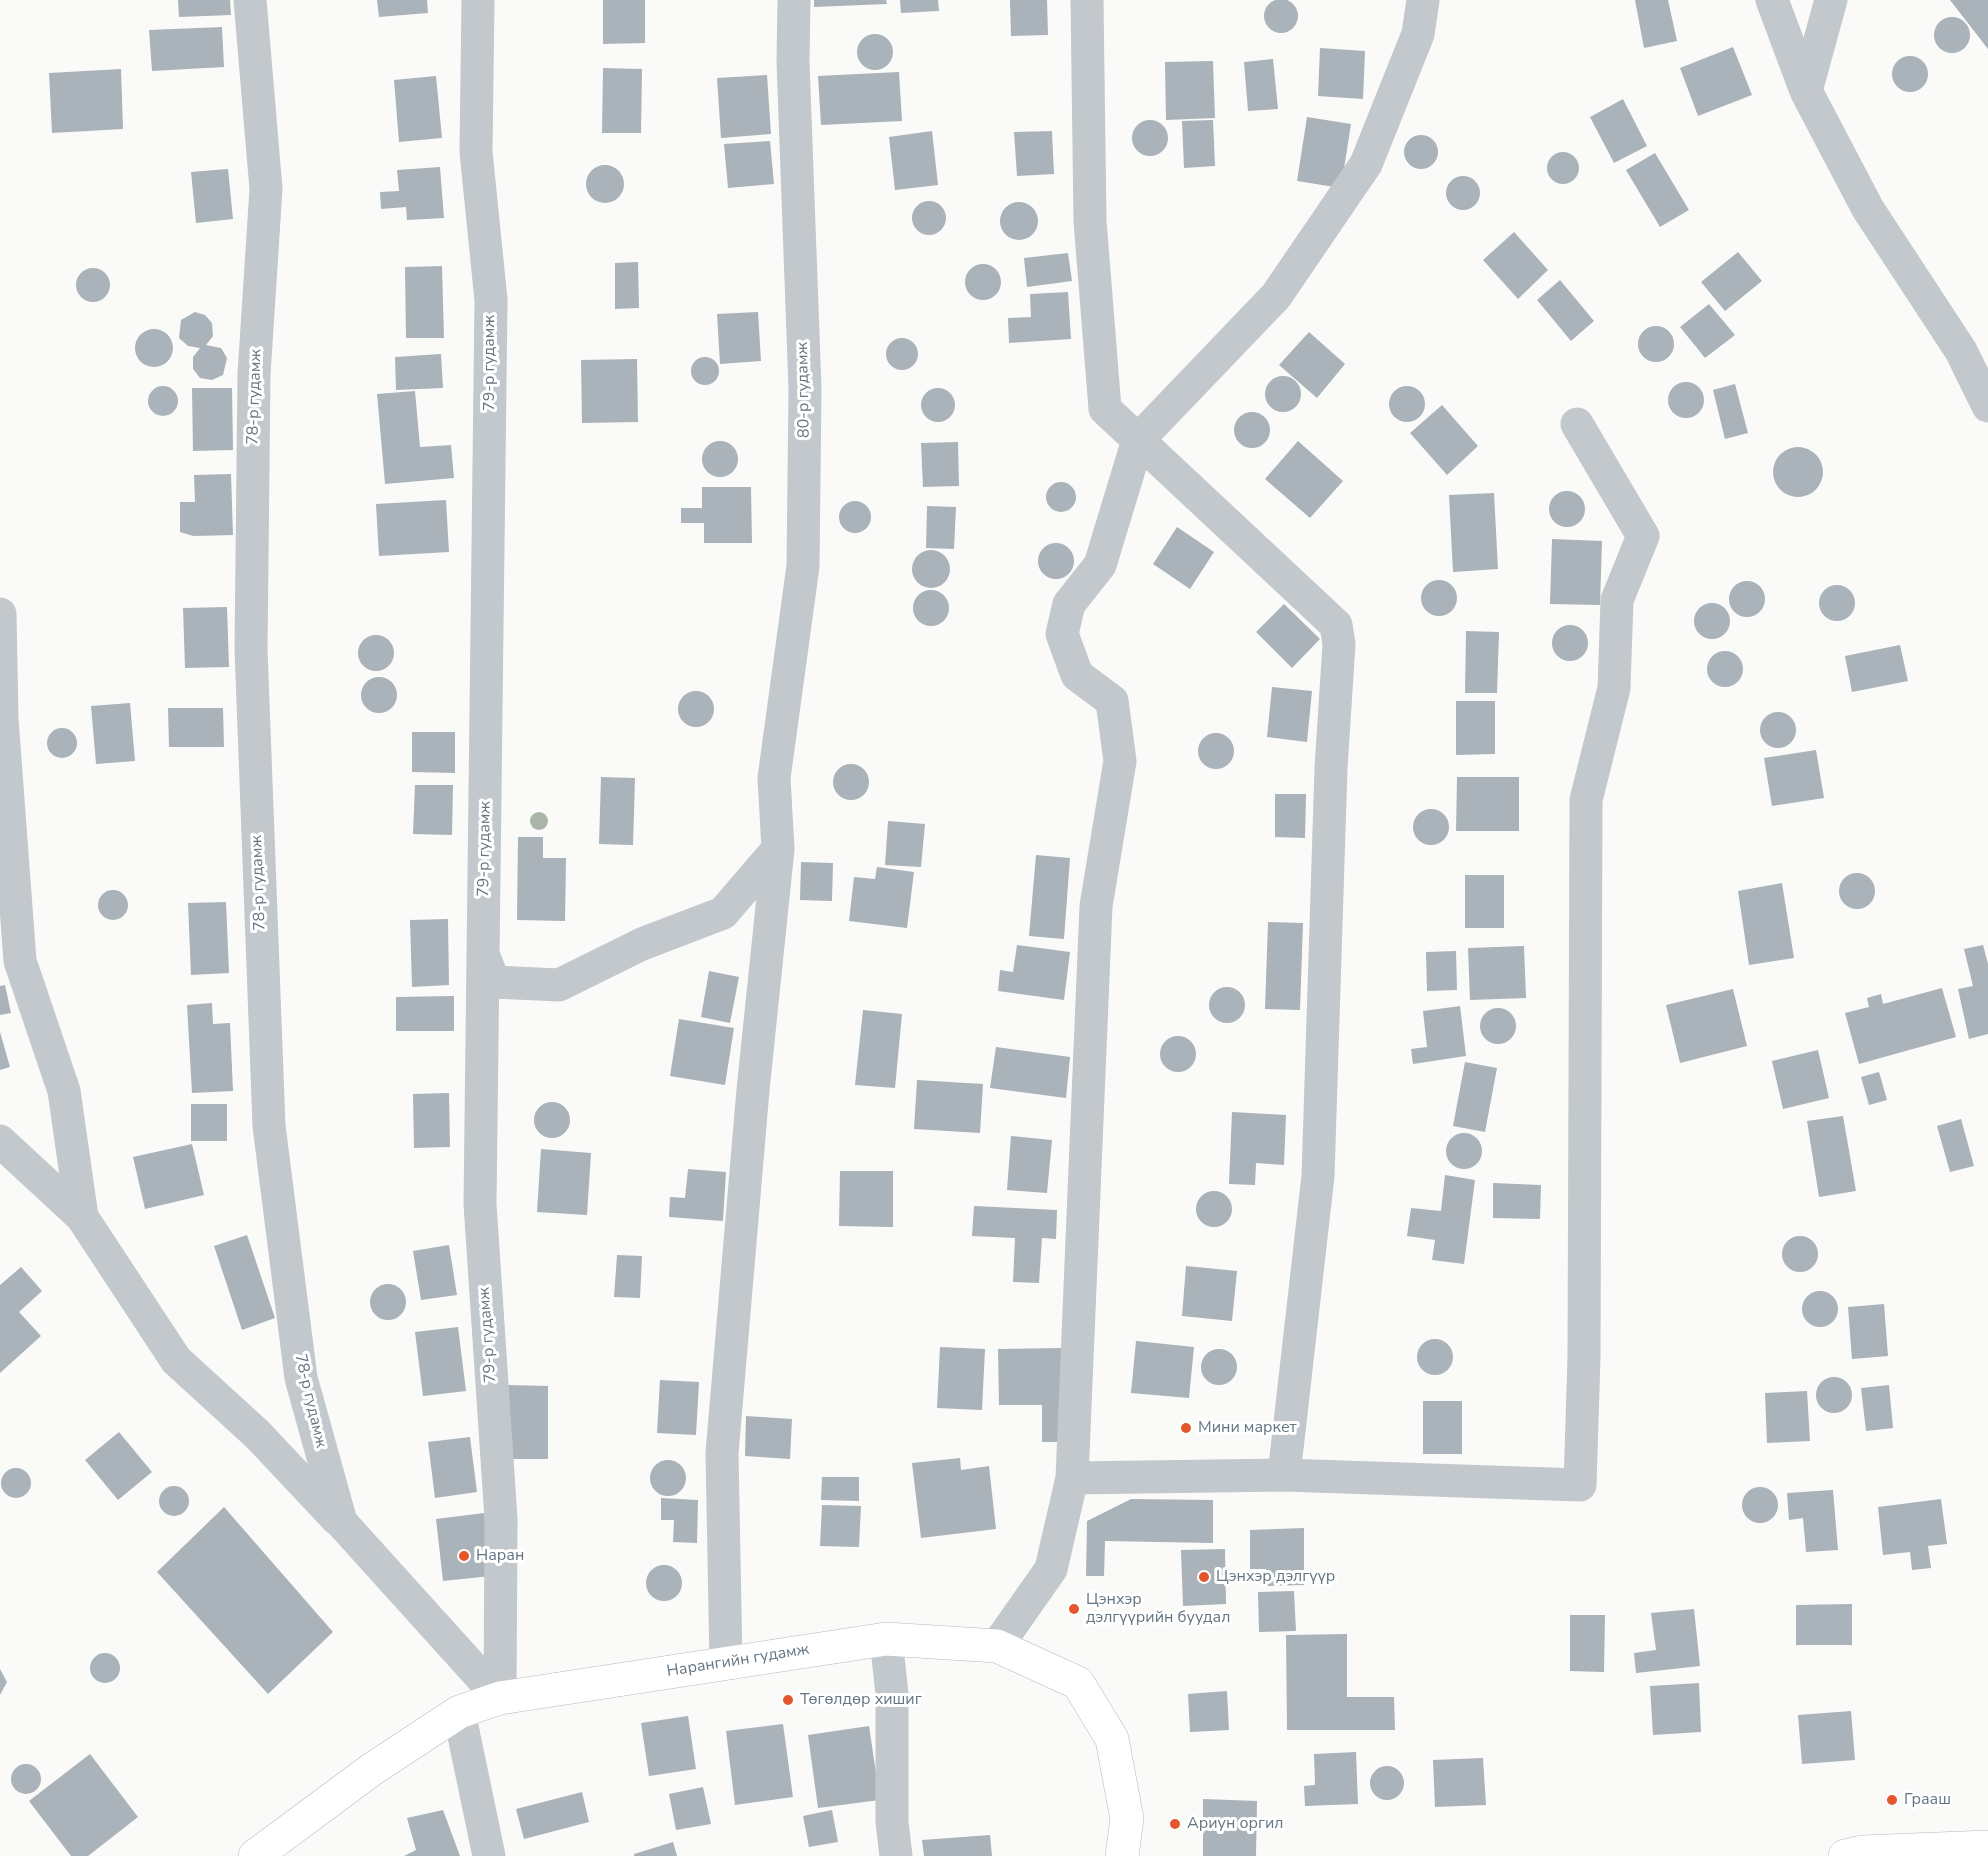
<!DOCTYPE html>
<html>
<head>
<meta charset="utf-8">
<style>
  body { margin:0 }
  canvas { display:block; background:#fafaf8 }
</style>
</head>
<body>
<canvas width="1988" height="1856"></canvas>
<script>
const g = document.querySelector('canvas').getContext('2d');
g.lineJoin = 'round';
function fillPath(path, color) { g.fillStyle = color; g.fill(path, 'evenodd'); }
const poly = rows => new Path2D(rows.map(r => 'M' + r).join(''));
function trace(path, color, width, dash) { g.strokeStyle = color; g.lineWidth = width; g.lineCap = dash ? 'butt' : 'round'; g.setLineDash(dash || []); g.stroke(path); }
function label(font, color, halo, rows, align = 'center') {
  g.font = font + ' "Nunito Sans",sans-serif'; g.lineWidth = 6; g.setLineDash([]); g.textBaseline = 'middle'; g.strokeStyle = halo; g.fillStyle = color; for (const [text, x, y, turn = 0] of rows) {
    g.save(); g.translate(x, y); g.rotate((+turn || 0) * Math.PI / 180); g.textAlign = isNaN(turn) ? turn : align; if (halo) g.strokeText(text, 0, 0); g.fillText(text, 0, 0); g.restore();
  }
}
const building = poly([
  '1264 16a17 17 0 1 1 34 0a17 17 0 1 1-34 0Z',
  [178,0,230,0,231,15,179,17],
  [377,0,427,0,428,13,379,17],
  [603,0,645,0,645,43,603,44],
  [814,0,886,0,887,4,814,7],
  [900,0,938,0,939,11,901,13],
  [1010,0,1047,0,1048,35,1011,36],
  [1635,0,1668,0,1677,41,1644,48],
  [1950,0,1988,0,1988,49],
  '1934 35a18 18 0 1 1 36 0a18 18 0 1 1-36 0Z',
  [222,27,224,67,152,71,149,30],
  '857 52a18 18 0 1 1 36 0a18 18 0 1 1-36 0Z',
  [1733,47,1752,95,1698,116,1680,68],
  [1320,48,1365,51,1363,99,1318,96],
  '1892 74a18 18 0 1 1 36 0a18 18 0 1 1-36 0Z',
  [1273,59,1278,109,1248,111,1244,62],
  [1213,61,1215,118,1166,120,1165,62],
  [603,68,642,69,641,133,602,133],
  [121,69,123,129,52,133,49,73],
  [899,72,902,121,821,125,818,76],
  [767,75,771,134,721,138,717,78],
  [436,76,442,138,399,142,394,80],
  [1623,99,1647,146,1614,163,1590,117],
  [1307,117,1351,124,1341,188,1297,181],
  [1213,120,1215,166,1184,168,1182,121],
  '1132 138a18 18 0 1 1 36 0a18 18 0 1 1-36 0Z',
  [932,131,938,185,895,190,889,137],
  [1052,131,1054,174,1017,176,1014,132],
  '1404 152a17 17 0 1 1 34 0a17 17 0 1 1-34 0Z',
  [770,141,774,184,728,188,724,144],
  '1547 168a16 16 0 1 1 32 0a16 16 0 1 1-32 0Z',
  [1655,153,1689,210,1660,227,1626,170],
  '586 184a19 19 0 1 1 38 0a19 19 0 1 1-38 0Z',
  [440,167,444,218,407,220,406,207,381,209,380,192,399,191,397,170],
  [228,169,233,219,196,223,191,172],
  '1446 193a17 17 0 1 1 34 0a17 17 0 1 1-34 0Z',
  '912 218a17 17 0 1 1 34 0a17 17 0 1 1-34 0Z',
  '1000 221a19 19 0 1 1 38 0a19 19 0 1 1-38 0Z',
  [1514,232,1548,270,1518,299,1483,260],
  [1738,252,1762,281,1725,311,1701,282],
  [1068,253,1072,281,1027,287,1024,258],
  [638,262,639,308,615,309,615,263],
  '965 282a18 18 0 1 1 36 0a18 18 0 1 1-36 0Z',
  [442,266,444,338,406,338,405,267],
  '76 285a17 17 0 1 1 34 0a17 17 0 1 1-34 0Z',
  [1560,280,1594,321,1571,341,1537,300],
  [1068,292,1071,339,1009,343,1008,318,1031,317,1030,294],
  [1709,304,1735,335,1705,358,1680,327],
  [195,312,205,315,212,323,213,336,206,345,221,348,227,358,223,375,212,380,200,378,193,369,193,357,200,348,188,346,179,338,181,320],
  [758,312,761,361,720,364,717,314],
  '1638 344a18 18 0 1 1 36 0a18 18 0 1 1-36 0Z',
  '135 348a19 19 0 1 1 38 0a19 19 0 1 1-38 0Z',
  [1309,332,1345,364,1317,398,1279,365],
  '886 354a16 16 0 1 1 32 0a16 16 0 1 1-32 0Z',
  [441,354,443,388,396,390,395,357],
  '691 371a14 14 0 1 1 28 0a14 14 0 1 1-28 0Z',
  [637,359,638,422,582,423,581,360],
  '1265 394a18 18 0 1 1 36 0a18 18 0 1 1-36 0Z',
  '1668 400a18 18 0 1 1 36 0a18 18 0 1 1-36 0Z',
  [1735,384,1748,433,1725,439,1713,390],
  '1389 404a18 18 0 1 1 36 0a18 18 0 1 1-36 0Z',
  '148 401a15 15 0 1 1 30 0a15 15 0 1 1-30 0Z',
  '921 405a17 17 0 1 1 34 0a17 17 0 1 1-34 0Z',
  [192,388,232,388,233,450,193,451],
  [415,391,420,447,451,445,454,478,385,484,377,394],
  [1442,405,1478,446,1447,475,1410,433],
  '1234 430a18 18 0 1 1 36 0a18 18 0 1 1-36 0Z',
  [1298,441,1343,481,1310,518,1265,479],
  '702 459a18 18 0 1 1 36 0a18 18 0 1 1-36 0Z',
  [958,442,959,486,923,487,921,443],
  '1773 472a25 25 0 1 1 50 0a25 25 0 1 1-50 0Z',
  [231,474,233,535,193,536,180,532,180,502,195,502,194,475],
  '1046 497a15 15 0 1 1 30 0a15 15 0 1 1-30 0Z',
  [702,487,751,487,752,543,704,543,704,523,681,523,681,508,702,508],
  '1549 509a18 18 0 1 1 36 0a18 18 0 1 1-36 0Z',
  [1494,493,1498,569,1453,572,1449,495],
  [446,500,449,552,379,556,376,504],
  '839 517a16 16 0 1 1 32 0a16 16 0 1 1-32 0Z',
  [927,506,956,507,954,549,926,548],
  [1177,527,1214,552,1190,589,1153,564],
  [1552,539,1602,541,1600,605,1550,604],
  '1038 561a18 18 0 1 1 36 0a18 18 0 1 1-36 0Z',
  '912 569a19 19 0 1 1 38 0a19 19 0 1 1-38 0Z',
  '1421 598a18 18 0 1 1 36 0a18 18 0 1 1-36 0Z',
  '1729 599a18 18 0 1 1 36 0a18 18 0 1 1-36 0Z',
  '1819 603a18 18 0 1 1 36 0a18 18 0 1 1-36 0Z',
  '913 608a18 18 0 1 1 36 0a18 18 0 1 1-36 0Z',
  '1694 621a18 18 0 1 1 36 0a18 18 0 1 1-36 0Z',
  [1284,604,1320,639,1292,668,1256,632],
  [227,607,229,667,185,668,183,608],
  '1552 643a18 18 0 1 1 36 0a18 18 0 1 1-36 0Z',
  [1466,631,1499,632,1497,693,1465,693],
  '358 653a18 18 0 1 1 36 0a18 18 0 1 1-36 0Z',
  [1900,645,1908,681,1852,692,1845,656],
  '1707 669a18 18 0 1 1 36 0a18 18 0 1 1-36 0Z',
  '361 695a18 18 0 1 1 36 0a18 18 0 1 1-36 0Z',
  [1272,687,1312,691,1307,742,1267,737],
  '678 709a18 18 0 1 1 36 0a18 18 0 1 1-36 0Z',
  [1456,701,1495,701,1495,754,1456,755],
  [130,703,135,761,96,764,91,706],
  [168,708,223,708,224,747,169,747],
  '1760 730a18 18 0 1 1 36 0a18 18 0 1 1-36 0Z',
  '47 743a15 15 0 1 1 30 0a15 15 0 1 1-30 0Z',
  [412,732,455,732,455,773,412,772],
  '1198 751a18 18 0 1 1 36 0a18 18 0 1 1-36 0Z',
  [1816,750,1824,798,1772,806,1764,758],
  '833 782a18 18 0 1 1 36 0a18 18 0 1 1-36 0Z',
  [601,777,635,778,633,845,599,844],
  [1457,777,1519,777,1519,831,1456,831],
  [415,785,453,785,452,835,413,834],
  [1275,794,1306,794,1305,838,1275,837],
  '1413 827a18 18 0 1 1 36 0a18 18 0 1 1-36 0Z',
  [888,821,925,824,921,867,885,865],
  [518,837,543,837,543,858,566,858,565,921,517,920],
  [1036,855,1070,858,1064,939,1029,936],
  [801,862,833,863,832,901,800,900],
  [877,867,914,872,907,928,849,921,854,877,875,879],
  '1839 891a18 18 0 1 1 36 0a18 18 0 1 1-36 0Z',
  [1465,875,1504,875,1504,928,1465,928],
  [1782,883,1794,958,1749,965,1738,891],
  '98 905a15 15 0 1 1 30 0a15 15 0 1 1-30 0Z',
  [226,902,229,973,191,975,188,903],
  [448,919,449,985,412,987,410,920],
  [1268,922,1303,923,1300,1010,1265,1009],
  [1017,945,1070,952,1064,1000,998,991,1000,970,1013,972],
  [1983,945,1988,964,1988,1034,1969,1039,1958,989,1973,986,1964,949],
  [1524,946,1526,998,1470,1000,1468,948],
  [1456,951,1457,990,1427,991,1426,952],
  [709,971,739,977,730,1023,701,1017],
  [5,985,11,1013,0,1015,0,986],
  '1209 1005a18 18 0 1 1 36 0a18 18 0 1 1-36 0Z',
  [1942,988,1956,1037,1859,1064,1845,1013,1869,1007,1867,998,1881,994,1883,1004],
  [1733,989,1747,1046,1680,1063,1666,1005],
  [454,996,454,1031,396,1031,396,997],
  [212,1003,213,1024,230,1023,233,1091,192,1093,187,1005],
  [1460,1006,1466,1056,1413,1064,1411,1049,1427,1047,1423,1011],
  '1480 1026a18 18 0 1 1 36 0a18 18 0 1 1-36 0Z',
  [863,1010,902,1014,895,1088,855,1085],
  [679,1019,734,1028,725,1085,670,1076],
  [0,1032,10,1067,0,1070],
  '1160 1054a18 18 0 1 1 36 0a18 18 0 1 1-36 0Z',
  [996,1047,1070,1057,1066,1098,990,1088],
  [1818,1050,1829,1098,1783,1109,1772,1061],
  [1465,1062,1497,1068,1485,1132,1453,1126],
  [1879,1072,1887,1100,1869,1105,1861,1077],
  [917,1080,983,1084,980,1133,914,1129],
  [449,1093,450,1147,414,1148,413,1094],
  '534 1120a18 18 0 1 1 36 0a18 18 0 1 1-36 0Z',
  [191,1104,227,1104,227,1141,191,1141],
  [1232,1112,1286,1115,1284,1165,1256,1163,1255,1185,1229,1184],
  [1843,1116,1856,1191,1819,1197,1807,1121],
  [1961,1119,1974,1166,1950,1172,1937,1126],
  '1446 1151a18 18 0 1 1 36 0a18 18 0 1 1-36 0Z',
  [1011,1136,1052,1140,1047,1193,1007,1190],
  [192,1144,204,1195,145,1209,133,1157],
  [541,1149,591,1153,587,1215,537,1212],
  [688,1169,726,1172,723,1221,669,1217,670,1197,685,1198],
  [840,1171,893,1171,893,1227,839,1226],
  [1445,1175,1475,1180,1464,1264,1432,1260,1435,1240,1407,1236,1411,1208,1441,1211],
  [1493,1183,1541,1185,1540,1219,1493,1218],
  '1196 1209a18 18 0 1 1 36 0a18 18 0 1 1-36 0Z',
  [974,1206,1057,1210,1056,1239,1042,1238,1039,1283,1013,1282,1015,1238,972,1236],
  [247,1235,275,1318,242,1330,214,1246],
  '1782 1254a18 18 0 1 1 36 0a18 18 0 1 1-36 0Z',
  [449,1245,457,1295,421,1300,413,1251],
  [617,1255,642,1256,640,1298,614,1297],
  [1186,1266,1237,1271,1232,1321,1182,1316],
  [21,1267,42,1291,19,1312,41,1336,0,1373,0,1285],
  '370 1302a18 18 0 1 1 36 0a18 18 0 1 1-36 0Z',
  '1802 1309a18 18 0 1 1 36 0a18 18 0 1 1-36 0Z',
  [1884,1304,1888,1356,1852,1359,1848,1307],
  [458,1327,466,1391,423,1396,415,1332],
  '1417 1357a18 18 0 1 1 36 0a18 18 0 1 1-36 0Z',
  [1136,1341,1194,1347,1189,1398,1131,1393],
  [940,1347,985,1349,982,1410,937,1408],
  [1063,1348,1065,1442,1042,1442,1042,1405,999,1405,998,1349],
  '1201 1367a18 18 0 1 1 36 0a18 18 0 1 1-36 0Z',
  '1816 1395a18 18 0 1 1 36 0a18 18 0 1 1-36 0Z',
  [660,1380,699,1382,696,1435,657,1433],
  [508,1385,548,1386,548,1459,508,1459],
  [1889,1385,1893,1428,1866,1431,1861,1388],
  [1807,1391,1810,1441,1767,1443,1765,1393],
  [1423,1401,1462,1401,1462,1454,1423,1454],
  [746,1416,792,1419,790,1459,745,1456],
  [119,1432,152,1472,118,1500,85,1460],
  [470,1437,477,1492,435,1498,428,1442],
  [960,1458,961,1470,989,1466,996,1529,921,1538,912,1463],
  '650 1478a18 18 0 1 1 36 0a18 18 0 1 1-36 0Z',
  '1 1483a15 15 0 1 1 30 0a15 15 0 1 1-30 0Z',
  [822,1477,859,1477,859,1501,821,1500],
  '159 1501a15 15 0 1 1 30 0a15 15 0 1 1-30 0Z',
  '1742 1505a18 18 0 1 1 36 0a18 18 0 1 1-36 0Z',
  [1833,1490,1838,1550,1806,1552,1803,1518,1789,1520,1787,1493],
  [661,1498,698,1500,697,1543,673,1542,674,1520,661,1520],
  [1131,1499,1213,1500,1213,1543,1105,1541,1104,1576,1086,1576,1087,1521],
  [1941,1499,1947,1544,1928,1546,1931,1568,1912,1570,1910,1552,1883,1555,1878,1507],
  [822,1505,861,1506,859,1547,820,1546],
  [224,1507,333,1632,268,1694,157,1572],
  [484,1513,491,1576,443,1581,436,1519],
  [1304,1528,1304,1585,1266,1586,1266,1569,1250,1569,1250,1530],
  [1225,1549,1226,1604,1183,1606,1181,1550],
  '646 1583a18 18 0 1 1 36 0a18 18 0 1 1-36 0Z',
  [1294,1591,1296,1631,1259,1632,1258,1592],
  [1852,1604,1852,1645,1796,1645,1796,1605],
  [1694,1609,1700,1666,1636,1673,1634,1653,1656,1650,1651,1613],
  [1570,1615,1605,1615,1604,1672,1570,1671],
  [1347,1634,1347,1697,1394,1697,1395,1730,1287,1730,1286,1635],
  '90 1668a15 15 0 1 1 30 0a15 15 0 1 1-30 0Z',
  [0,1669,7,1682,0,1695],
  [1699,1683,1701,1732,1653,1735,1650,1686],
  [1227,1691,1229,1730,1190,1732,1188,1694],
  [1851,1711,1855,1760,1802,1764,1798,1715],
  [688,1716,696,1769,649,1776,641,1723],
  [783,1724,793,1797,735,1805,726,1731],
  [869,1726,880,1800,818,1808,808,1735],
  [1356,1752,1358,1804,1305,1806,1304,1786,1315,1785,1314,1754],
  [90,1754,138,1817,88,1856,71,1856,29,1801],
  [1483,1758,1486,1805,1435,1807,1433,1760],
  '11 1779a15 15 0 1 1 30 0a15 15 0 1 1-30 0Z',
  '1370 1783a17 17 0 1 1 34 0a17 17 0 1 1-34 0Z',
  [703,1787,711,1824,676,1830,669,1794],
  [582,1792,589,1822,524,1839,516,1809],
  [1203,1799,1257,1801,1256,1856,1203,1856],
  [443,1810,460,1856,404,1856,416,1850,407,1818],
  [832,1810,838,1842,809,1847,803,1816],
  [990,1835,992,1856,924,1856,922,1840],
  [673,1842,677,1856,634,1856,634,1854]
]);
const minor = poly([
  [250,0,266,189,254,374,251,649,269,1126,301,1378,341,1522,500,1698],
  [478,0,476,152,491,300,480,1204,501,1519,500,1698],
  [1087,0,1090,221,1105,409,1336,625,1339,644,1331,768,1318,1176,1284,1475],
  [1772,0,1806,91,1868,209,1961,351,1988,406],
  [1806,91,1831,0],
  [0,614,2,719,20,961,64,1091,82,1217],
  [483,954,494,982,559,985,642,944,723,913,778,849],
  [0,1141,82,1217,176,1360,258,1435,337,1519],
  [1072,1478,1096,906,1120,761,1112,701,1077,675,1062,634,1069,604,1100,565,1138,440,1276,296,1366,164,1418,34,1423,0],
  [886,1639,892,1694,892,1822,896,1856],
  [997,1646,1051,1569,1072,1478,1284,1475,1580,1485,1584,1357,1586,800,1614,688,1617,600,1643,536,1577,424],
  [726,1663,722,1453,753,1090,778,849,774,778,803,566,805,389,793,61,794,0],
  [459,1712,489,1856]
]);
const secondary = poly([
  [255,1856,371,1770,459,1712,500,1698,886,1639,997,1646,1078,1683,1112,1739,1127,1819,1122,1856],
  [1845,1856,1862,1852,1988,1847]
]);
const trees = [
  [539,821]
];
const markers = [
  [1186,1428,6,"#e4572e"],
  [464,1556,6,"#e4572e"],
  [1204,1577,6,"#e4572e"],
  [1074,1609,6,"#e4572e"],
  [788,1700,6,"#e4572e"],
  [1892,1800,6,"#e4572e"],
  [1175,1824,6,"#e4572e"]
];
const streetNames = [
  ["79-р гудамж",490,363,-90],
  ["80-р гудамж",804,390,-91],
  ["78-р гудамж",255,397,-88],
  ["79-р гудамж",485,849,-89],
  ["78-р гудамж",259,883,-92],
  ["79-р гудамж",488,1335,-94],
  ["78-р гудамж",310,1401,77],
  ["Нарангийн гудамж",738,1661,-9]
];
const poiNames = [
  ["Мини маркет",1198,1428],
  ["Наран",476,1556],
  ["Цэнхэр дэлгүүр",1216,1577],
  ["Цэнхэр",1086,1600],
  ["дэлгүүрийн буудал",1086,1618],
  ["Төгөлдөр хишиг",800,1700],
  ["Грааш",1904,1800],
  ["Ариун оргил",1187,1824]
];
fillPath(building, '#aab3b9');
trace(secondary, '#b3babf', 34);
trace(minor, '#c3c8cc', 33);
trace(secondary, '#fff', 33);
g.fillStyle = '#aab4a7';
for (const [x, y] of trees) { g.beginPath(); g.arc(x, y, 9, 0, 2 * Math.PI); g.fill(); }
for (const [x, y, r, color] of markers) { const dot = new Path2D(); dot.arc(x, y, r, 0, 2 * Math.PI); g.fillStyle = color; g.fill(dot); trace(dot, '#fff', 2); }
label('16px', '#657683', '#fff', streetNames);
label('16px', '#657683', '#fff', poiNames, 'left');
</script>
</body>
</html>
